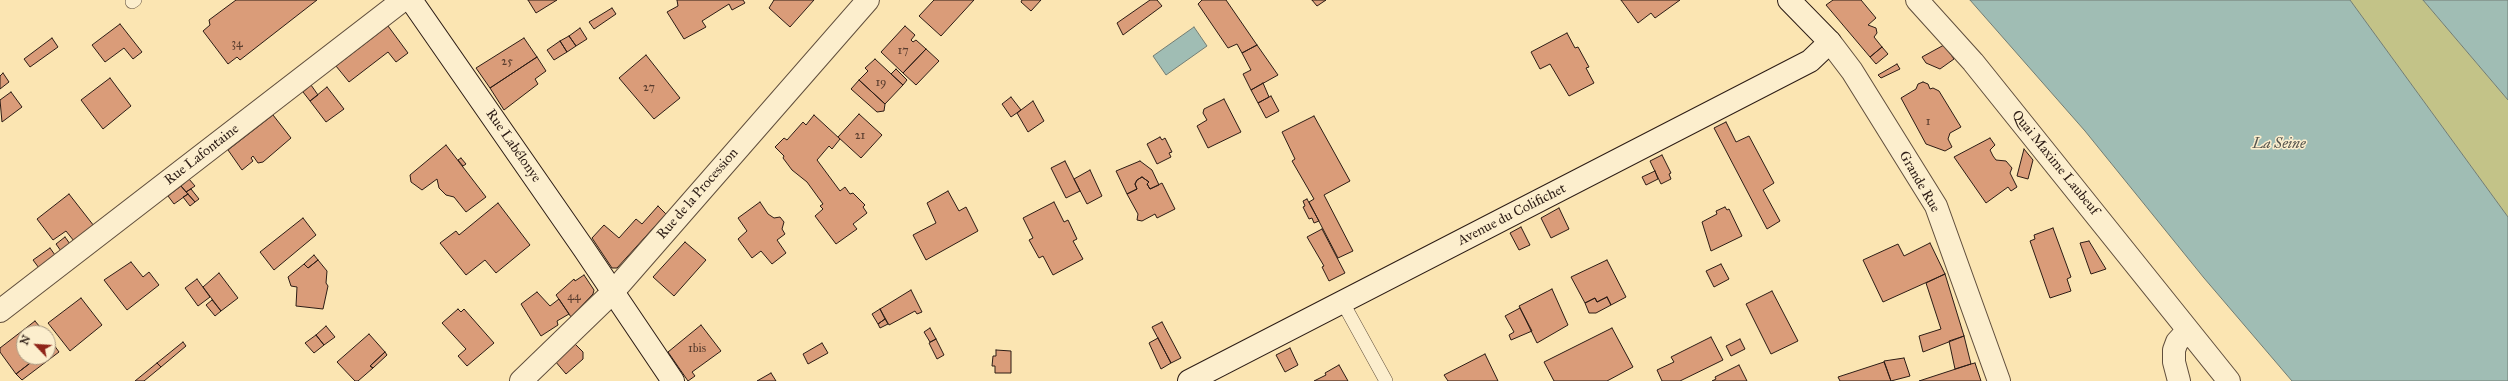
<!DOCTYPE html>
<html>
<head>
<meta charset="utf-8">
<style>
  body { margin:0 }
  #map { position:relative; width:2508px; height:381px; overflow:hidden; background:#fbe5b2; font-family:"IM FELL Great Primer",serif }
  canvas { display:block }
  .north { position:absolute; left:16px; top:325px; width:40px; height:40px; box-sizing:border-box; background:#fceecd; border:1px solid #a99a83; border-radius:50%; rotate:295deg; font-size:11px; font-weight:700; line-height:16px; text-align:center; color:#2c1c15 }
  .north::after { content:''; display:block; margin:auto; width:14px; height:18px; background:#8f2418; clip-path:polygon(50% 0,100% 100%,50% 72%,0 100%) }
</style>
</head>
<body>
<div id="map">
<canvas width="2508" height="381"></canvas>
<div class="north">N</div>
</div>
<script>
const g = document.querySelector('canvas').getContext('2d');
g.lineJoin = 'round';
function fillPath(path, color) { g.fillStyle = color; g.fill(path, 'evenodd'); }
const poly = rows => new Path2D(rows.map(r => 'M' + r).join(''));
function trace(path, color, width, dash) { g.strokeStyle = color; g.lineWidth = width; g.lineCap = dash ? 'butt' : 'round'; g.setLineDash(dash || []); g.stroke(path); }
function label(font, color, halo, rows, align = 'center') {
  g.font = font + ' "IM FELL Great Primer",serif'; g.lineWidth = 3; g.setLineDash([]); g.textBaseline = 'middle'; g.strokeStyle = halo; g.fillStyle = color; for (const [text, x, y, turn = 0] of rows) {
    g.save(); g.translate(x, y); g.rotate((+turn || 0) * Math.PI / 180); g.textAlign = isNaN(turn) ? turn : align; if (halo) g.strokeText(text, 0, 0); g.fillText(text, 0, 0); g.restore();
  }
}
const green = poly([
  [2350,0,2423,0,2508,100,2508,217]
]);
const water = poly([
  [1970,0,2350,0,2508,217,2508,381,2292,381,2204,278,2085,131,1970,0],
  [2423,0,2508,0,2508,100,2423,0],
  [1194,27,1207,46,1166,75,1153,56,1194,27]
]);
const building = poly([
  [236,0,317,0,240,60,237,57,228,64,203,31,210,25,209,20,236,0],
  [528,0,557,0,536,13,528,0],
  [677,0,743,0,745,3,732,10,729,4,702,21,706,27,684,39,667,12,678,6,677,0],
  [774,0,814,0,790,27,769,8,774,0],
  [934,0,974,0,941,36,919,16,934,0],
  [1022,0,1041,0,1031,11,1021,2,1022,0],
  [1150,0,1157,0,1162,6,1123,35,1117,23,1150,0],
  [1202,0,1226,0,1257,45,1242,53,1237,44,1228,48,1198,4,1202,0],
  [1312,0,1326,0,1317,6,1312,0],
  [1621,0,1680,0,1655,18,1651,13,1638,23,1621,0],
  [1833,0,1861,0,1876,18,1868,25,1876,28,1877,33,1874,37,1882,47,1870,57,1826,5,1833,0],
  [612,8,616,14,594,29,589,22,612,8],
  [120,24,142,52,133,59,124,48,105,62,92,45,120,24],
  [388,26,408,53,396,62,388,52,349,82,336,66,388,26],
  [905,26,915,35,911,40,913,42,916,40,926,49,903,73,881,52,905,26],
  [580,28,587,39,576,46,569,36,580,28],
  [1567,33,1575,48,1578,47,1589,67,1586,68,1594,83,1569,96,1550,64,1540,69,1531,52,1567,33],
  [569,36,576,46,567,52,560,41,569,36],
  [52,38,58,47,30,67,24,59,52,38],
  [524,38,537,57,490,88,476,68,524,38],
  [560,41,567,52,554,60,547,50,560,41],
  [1257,45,1278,75,1251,90,1243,74,1251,70,1242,53,1257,45],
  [1944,45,1954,59,1940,69,1926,63,1922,57,1944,45],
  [1882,47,1888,54,1876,64,1870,57,1882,47],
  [926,49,939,61,916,85,903,73,926,49],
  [646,55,680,98,654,119,619,78,646,55],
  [537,57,546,71,535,79,538,84,504,110,490,88,537,57],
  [875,59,903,85,885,104,859,80,868,71,865,68,875,59],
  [1897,64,1900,69,1881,78,1878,75,1897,64],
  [896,69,907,80,903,85,891,74,896,69],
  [3,73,9,82,0,89,0,76,3,73],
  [110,78,131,106,103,129,81,100,110,78],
  [859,80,885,104,884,111,877,112,851,89,859,80],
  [1923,82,1928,84,1930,89,1933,88,1939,91,1961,127,1950,133,1948,139,1952,147,1945,151,1926,144,1901,98,1916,89,1918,84,1923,82],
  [1263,83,1269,97,1258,103,1251,90,1263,83],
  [311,85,318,95,310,101,303,92,311,85],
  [327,87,344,109,326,122,310,101,327,87],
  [11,92,22,107,2,122,0,100,11,92],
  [1271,96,1279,111,1266,118,1258,103,1271,96],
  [1011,97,1021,110,1011,117,1002,104,1011,97],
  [1224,99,1241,132,1208,148,1197,126,1207,120,1203,113,1204,109,1224,99],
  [1033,101,1044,121,1028,132,1017,113,1033,101],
  [859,114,882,135,861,158,838,137,859,114],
  [273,115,291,138,263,162,258,163,253,156,251,158,253,161,242,170,228,150,273,115],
  [814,115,840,139,832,149,829,146,817,160,840,191,845,187,850,194,853,193,865,205,863,207,867,213,853,224,857,229,836,244,815,216,823,209,820,206,823,204,807,182,792,170,783,158,784,156,775,147,784,138,787,140,803,122,806,125,814,115],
  [1314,116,1350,181,1324,195,1353,251,1338,258,1309,202,1314,199,1292,161,1295,159,1282,132,1314,116],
  [1726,122,1736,142,1749,136,1774,183,1763,190,1780,221,1767,229,1714,128,1726,122],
  [1160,137,1162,140,1165,138,1172,152,1169,153,1171,157,1157,164,1147,144,1160,137],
  [1990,138,1995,145,1990,150,1993,156,1996,160,2006,161,2012,168,2010,173,2017,187,2011,191,2008,187,1986,203,1954,157,1990,138],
  [446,145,486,197,466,212,454,197,446,195,439,188,437,179,422,190,411,182,410,175,446,145],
  [2024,149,2033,160,2028,179,2017,176,2024,149],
  [1662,155,1671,173,1669,174,1671,179,1661,184,1650,161,1662,155],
  [461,158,466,164,463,166,458,160,461,158],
  [1065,161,1080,191,1066,198,1051,168,1065,161],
  [1140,161,1152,170,1159,185,1150,189,1147,184,1149,182,1142,177,1137,180,1135,184,1137,189,1127,194,1116,171,1140,161],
  [1090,170,1102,196,1087,204,1074,179,1090,170],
  [1655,171,1658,179,1646,185,1642,177,1655,171],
  [1142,177,1149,182,1147,184,1150,189,1162,183,1175,209,1157,218,1155,214,1142,221,1137,220,1138,214,1127,194,1137,189,1135,184,1137,180,1142,177],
  [189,179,195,186,186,192,181,186,189,179],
  [181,186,188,194,174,204,168,196,181,186],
  [191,189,199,199,195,202,186,192,191,189],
  [948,191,959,211,966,207,978,231,926,260,913,235,936,223,927,203,948,191],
  [69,194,94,226,74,241,66,231,53,240,37,219,69,194],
  [188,194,195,202,190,206,183,197,188,194],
  [1307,199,1319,221,1314,223,1312,218,1309,219,1303,207,1305,206,1303,201,1307,199],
  [760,202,768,214,774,218,780,217,784,222,782,229,785,234,777,240,786,253,772,264,761,251,752,258,738,239,747,231,738,218,760,202],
  [1054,202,1064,222,1068,220,1077,239,1073,241,1083,259,1053,275,1043,256,1039,258,1029,240,1033,238,1023,218,1054,202],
  [498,203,530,245,496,273,485,260,466,275,440,243,456,231,459,235,498,203],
  [658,206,666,214,617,268,612,268,592,238,604,225,619,238,636,219,642,224,658,206],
  [1725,207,1727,210,1729,209,1742,236,1711,251,1702,222,1717,214,1716,211,1725,207],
  [1559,208,1569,229,1551,238,1541,218,1559,208],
  [303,218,316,235,274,270,260,252,303,218],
  [1521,227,1530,245,1519,250,1510,233,1521,227],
  [2053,228,2071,277,2067,279,2071,291,2050,298,2030,241,2035,239,2034,235,2053,228],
  [1322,229,1345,273,1329,281,1322,267,1324,266,1307,237,1322,229],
  [65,237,70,244,61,251,56,244,65,237],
  [2089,241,2106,269,2091,274,2080,243,2089,241],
  [685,242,706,260,674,296,653,277,685,242],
  [1930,243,1945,274,1883,302,1863,260,1898,244,1904,256,1930,243],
  [50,248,55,255,39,268,33,260,50,248],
  [314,255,318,260,308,268,304,264,314,255],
  [318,260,327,271,326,283,328,286,323,309,296,306,297,287,291,286,288,277,304,264,308,268,318,260],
  [1607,260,1626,297,1611,305,1607,297,1597,302,1595,298,1585,303,1571,277,1607,260],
  [131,262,143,277,149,272,159,285,127,310,104,280,131,262],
  [1721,264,1729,279,1714,287,1706,271,1721,264],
  [219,273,238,298,221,311,203,287,219,273],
  [1945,274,1964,336,1923,352,1919,336,1941,329,1926,283,1945,274],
  [584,275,594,290,593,294,571,317,556,295,574,279,575,281,584,275],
  [197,279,210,297,198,306,185,288,197,279],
  [1552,289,1568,325,1537,343,1519,306,1552,289],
  [911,290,922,312,917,314,915,311,889,325,880,309,911,290],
  [1772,291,1798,341,1771,354,1746,304,1772,291],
  [537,292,550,306,559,299,569,314,557,321,558,325,541,336,521,304,537,292],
  [1607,297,1611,305,1596,313,1589,313,1585,303,1595,298,1597,302,1607,297],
  [81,298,102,325,70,351,48,323,81,298],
  [212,300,221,311,215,316,206,305,212,300],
  [1520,308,1532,331,1511,340,1509,335,1514,332,1505,316,1520,308],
  [458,309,461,312,464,309,494,343,467,366,458,356,466,349,442,323,458,309],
  [880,309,885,319,878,324,872,314,880,309],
  [885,319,888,324,880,328,878,324,885,319],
  [35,321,45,333,24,333,24,357,38,357,16,374,0,352,0,348,35,321],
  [1162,322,1181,358,1171,363,1152,327,1162,322],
  [701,325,721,351,692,372,695,376,688,381,668,352,701,325],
  [326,326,335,337,324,345,316,335,326,326],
  [930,328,936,339,930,342,924,332,930,328],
  [1612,328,1633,367,1607,381,1554,381,1544,362,1612,328],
  [369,334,385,352,370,366,373,368,358,381,355,381,337,362,369,334],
  [316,335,324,345,314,353,305,343,316,335],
  [1964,336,1971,364,1955,369,1949,341,1964,336],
  [48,337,54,345,48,349,48,337],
  [1711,337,1723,360,1680,381,1662,381,1657,370,1674,362,1671,357,1711,337],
  [1158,338,1171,363,1161,369,1149,343,1158,338],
  [936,339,944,355,937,359,929,343,936,339],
  [1740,339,1745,349,1731,356,1726,346,1740,339],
  [183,342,186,346,161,367,157,363,183,342],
  [573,342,583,352,583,359,566,374,555,361,573,342],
  [822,343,828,353,808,364,803,354,822,343],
  [54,345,59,352,22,380,16,374,38,357,48,357,48,349,54,345],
  [1290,348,1298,365,1285,372,1276,355,1290,348],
  [996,350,1011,351,1011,373,995,373,995,366,992,366,993,356,996,356,996,350],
  [385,352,387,355,373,368,370,366,385,352],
  [1485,354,1498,381,1448,381,1444,375,1485,354],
  [1904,358,1910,376,1891,381,1884,361,1904,358],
  [1884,362,1891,381,1840,381,1838,377,1884,362],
  [157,363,161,367,144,381,135,381,157,363],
  [1975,363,1981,381,1919,381,1971,364,1975,363],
  [1339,365,1348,381,1314,381,1326,375,1325,373,1339,365],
  [1739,365,1747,381,1712,381,1716,379,1715,377,1739,365],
  [771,373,776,381,757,381,771,373]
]);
const lane = poly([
  [132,2,135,0],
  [1343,303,1386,381]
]);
const street = poly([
  [1917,0,1973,62,2229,381],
  [1830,42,1852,71,1936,206,1999,381],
  [0,311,403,0],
  [521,381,612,293,868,0],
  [2179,381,2174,362,2174,350,2177,342,2187,331]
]);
const secondary = poly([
  [411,0,584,249,673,381],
  [1189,381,1810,61,1830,42,1789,0]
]);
const numberNames = [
  ["34",237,44],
  ["17",903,51],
  ["25",507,62],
  ["19",881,83],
  ["27",649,88],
  ["1",1928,122],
  ["21",860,136],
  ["44",574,297],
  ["1bis",697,349]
];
const streetNames = [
  ["Rue Labélonye",513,146,55],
  ["Rue Lafontaine",202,155,-38],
  ["Quai Maxime Laubeuf",2055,163,51],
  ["Grande Rue",1919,182,60],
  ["Rue de la Procession",698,194,-49],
  ["Avenue du Colifichet",1512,215,-27]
];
const waterNames = [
  ["La Seine",2279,144]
];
fillPath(green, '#c3c388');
fillPath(water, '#a0bdb4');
trace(water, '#727d74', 1);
fillPath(building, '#da9c79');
trace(building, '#2c1c15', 1);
trace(lane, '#604e3c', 14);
trace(street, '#604e3c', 24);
trace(secondary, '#2c1c15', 24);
trace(lane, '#fceecd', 13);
trace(street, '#fceecd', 22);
trace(secondary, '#fceecd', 22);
label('12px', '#583c2e', null, numberNames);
label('14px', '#2c1c15', '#fceecd', streetNames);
label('italic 15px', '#55544d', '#fceecd', waterNames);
</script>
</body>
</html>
